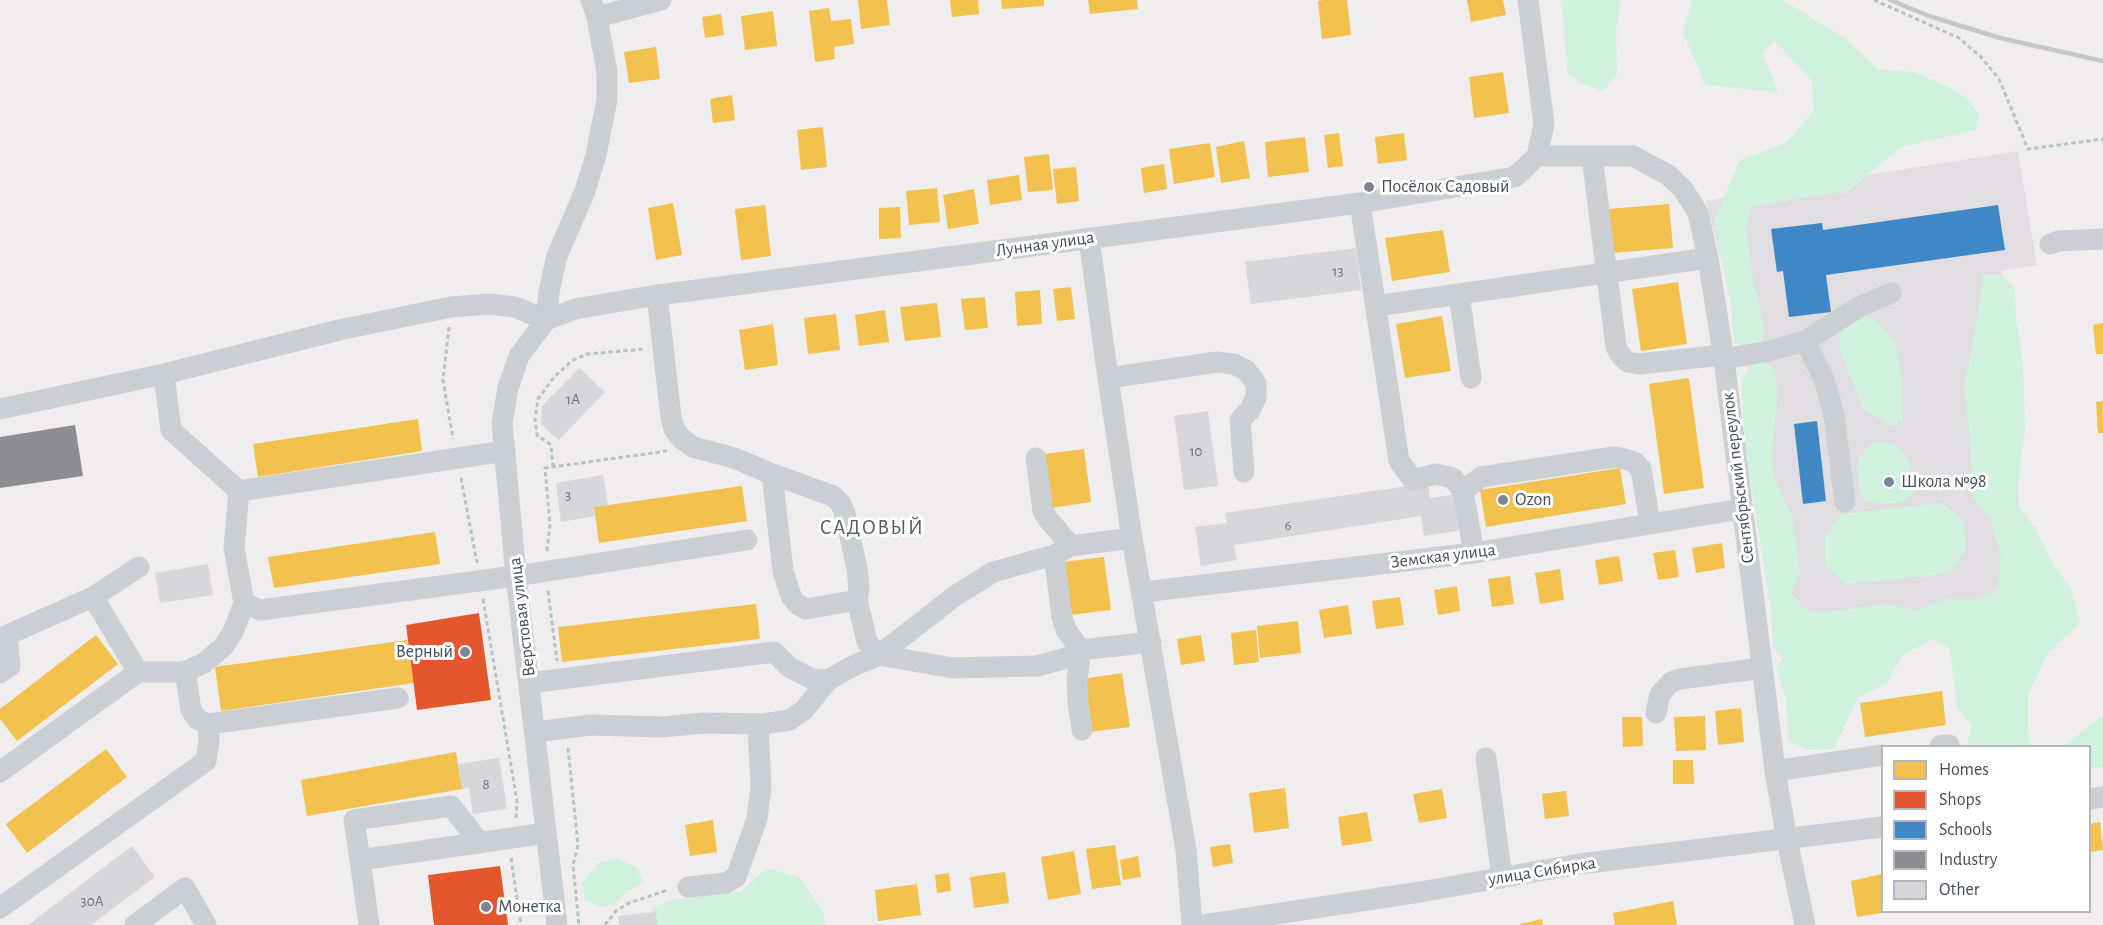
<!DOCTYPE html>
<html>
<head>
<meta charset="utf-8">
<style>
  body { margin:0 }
  #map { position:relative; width:2103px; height:925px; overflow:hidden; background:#efeded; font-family:"Alegreya Sans",sans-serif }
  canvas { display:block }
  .legend { position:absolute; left:1881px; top:745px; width:210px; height:168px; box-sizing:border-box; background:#fff; border:2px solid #b4b8be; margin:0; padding:8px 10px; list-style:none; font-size:18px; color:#434e5c }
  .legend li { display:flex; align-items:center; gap:12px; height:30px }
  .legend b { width:30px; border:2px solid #b4b8be }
</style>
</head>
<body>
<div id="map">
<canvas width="2103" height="925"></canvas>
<ul class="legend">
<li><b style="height:16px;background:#f2c14e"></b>Homes</li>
<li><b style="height:16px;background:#e4572e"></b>Shops</li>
<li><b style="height:16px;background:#3f88c5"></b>Schools</li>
<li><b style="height:16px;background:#8d8d92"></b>Industry</li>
<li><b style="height:16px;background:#d7d6d9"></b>Other</li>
</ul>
</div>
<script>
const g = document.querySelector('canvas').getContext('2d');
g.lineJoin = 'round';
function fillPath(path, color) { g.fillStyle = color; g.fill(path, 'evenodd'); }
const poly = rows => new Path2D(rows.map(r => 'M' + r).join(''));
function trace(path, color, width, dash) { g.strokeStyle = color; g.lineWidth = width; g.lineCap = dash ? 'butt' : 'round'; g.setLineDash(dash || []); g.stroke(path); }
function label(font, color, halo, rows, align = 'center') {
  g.font = font + ' "Alegreya Sans",sans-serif'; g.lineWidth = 6; g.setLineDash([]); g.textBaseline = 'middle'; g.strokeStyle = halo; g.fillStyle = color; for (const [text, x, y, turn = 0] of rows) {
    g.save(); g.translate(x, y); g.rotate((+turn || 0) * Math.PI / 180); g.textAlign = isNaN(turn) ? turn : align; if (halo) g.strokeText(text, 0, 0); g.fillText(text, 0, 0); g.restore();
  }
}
const education = poly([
  [2018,151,2037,265,2001,271,2027,608,1783,642,1746,355,1706,201]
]);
const green = poly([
  [1561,0,1621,0,1616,28,1617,75,1603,91,1587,86,1568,74],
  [1692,0,1783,0,1844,38,1879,70,1913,72,1953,89,1971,102,1979,116,1976,130,1901,147,1847,192,1801,198,1752,207,1746,229,1753,279,1765,333,1756,353,1734,343,1730,300,1714,220,1740,160,1786,143,1814,110,1812,81,1774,40,1763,54,1778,92,1705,85,1683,32],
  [1983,274,2003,276,2015,289,2016,318,2023,360,2025,430,2016,502,2035,528,2054,566,2071,587,2080,623,2047,654,2028,696,2028,731,2032,746,1967,746,1971,725,1957,707,1950,648,1933,639,1902,655,1886,685,1858,697,1834,749,1809,750,1788,741,1786,698,1776,669,1783,657,1773,647,1771,613,1745,442,1741,379,1752,364,1763,361,1775,371,1778,393,1772,451,1773,473,1792,517,1800,570,1792,593,1801,606,1816,613,1886,604,1918,610,1948,599,1977,599,1998,589,2001,557,1990,519,1973,498,1970,439,1964,387,1978,315],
  [1853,315,1873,318,1895,341,1902,380,1903,420,1892,427,1863,409,1840,350,1841,325],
  [1885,441,1900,448,1910,464,1916,491,1903,502,1884,504,1864,501,1859,488,1858,460,1871,443],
  [1941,503,1963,519,1966,550,1949,574,1846,584,1825,565,1825,537,1841,514],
  [2103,715,2103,767,2090,769,2090,746,2064,746],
  [617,858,636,867,644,883,628,890,615,904,600,907,585,901,582,883,598,863],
  [767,868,799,877,823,912,825,925,654,925,652,908,675,899,741,892]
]);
const homes = poly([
  [858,0,887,0,890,25,861,29],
  [950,0,978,0,979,14,952,17],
  [1001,0,1044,0,1044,6,1002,9],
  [1088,0,1137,0,1138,9,1090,14],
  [1323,0,1347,0,1351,35,1322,39,1318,1],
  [1467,0,1503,0,1506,15,1471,22],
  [829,8,831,21,851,19,854,44,834,47,835,59,815,62,809,11],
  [773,11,777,46,745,50,741,16],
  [721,14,724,35,705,38,702,17],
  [656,47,660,79,629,83,624,52],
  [1503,72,1509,113,1474,118,1469,77],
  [732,95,735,120,713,123,710,99],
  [823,127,827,167,801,170,797,130],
  [1339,133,1343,166,1328,168,1324,135],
  [1404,133,1407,160,1378,164,1375,137],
  [1305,137,1309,172,1268,177,1265,142],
  [1244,141,1250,178,1221,183,1216,147],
  [1210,143,1215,177,1174,184,1169,149],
  [1049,154,1053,190,1028,192,1024,157],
  [1164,164,1167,189,1144,193,1141,168],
  [1076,167,1079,201,1057,204,1053,169],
  [1019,175,1022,200,990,205,987,180],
  [937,188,940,222,909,225,906,191],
  [974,189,979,224,948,229,943,195],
  [673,203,682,255,656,260,648,208],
  [1669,204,1673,248,1612,253,1608,209],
  [765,205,771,256,741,260,735,209],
  [900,207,901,238,879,239,879,208],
  [1443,230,1450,272,1392,281,1385,238],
  [1678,282,1687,344,1641,351,1632,289],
  [1071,287,1075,319,1057,321,1053,289],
  [1040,290,1042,324,1017,326,1015,292],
  [985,297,988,328,965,330,961,299],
  [937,303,941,337,905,341,900,307],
  [885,310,889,342,859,346,855,315],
  [836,314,840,350,808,354,804,318],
  [1442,316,1451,371,1405,378,1396,324],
  [2103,323,2103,354,2096,354,2093,325],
  [773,324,778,365,745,370,739,330],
  [1689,378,1704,488,1664,494,1649,384],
  [2103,401,2103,433,2098,433,2096,402],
  [418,419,422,451,258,477,253,444],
  [1084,449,1091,502,1051,508,1044,454],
  [1620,468,1626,504,1486,527,1480,490],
  [742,486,747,521,599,543,594,507],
  [435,532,440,564,274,588,268,557],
  [1722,543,1725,568,1696,573,1692,548],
  [1675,550,1679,577,1658,580,1653,553],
  [1619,556,1623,581,1599,585,1595,560],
  [1104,557,1111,610,1070,615,1063,562],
  [1560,569,1564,600,1540,604,1535,573],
  [1510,576,1514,604,1492,607,1488,579],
  [1457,586,1460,611,1438,615,1434,590],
  [1400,597,1404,625,1376,629,1372,601],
  [756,604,760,639,562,662,558,627],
  [1348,605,1352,634,1324,638,1319,610],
  [1298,621,1301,653,1260,658,1257,626],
  [1256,630,1259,662,1234,665,1231,633],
  [96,635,118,664,17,741,0,719,0,709],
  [1201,635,1205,661,1181,665,1177,639],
  [407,640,414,683,221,711,215,667],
  [1122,673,1130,727,1089,732,1082,679],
  [1942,691,1946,725,1865,737,1860,703],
  [1741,708,1744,742,1718,745,1715,711],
  [1705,716,1706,750,1676,751,1674,717],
  [1622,717,1642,717,1643,746,1623,747],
  [106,749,127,777,27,853,6,824],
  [456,752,462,789,307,816,301,780],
  [1673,760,1693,760,1694,784,1673,784],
  [1285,788,1289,828,1254,833,1249,793],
  [1442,789,1447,818,1419,823,1413,794],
  [1566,791,1569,816,1545,819,1542,794],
  [1367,812,1372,841,1342,846,1338,817],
  [713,820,717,852,690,856,685,825],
  [2100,822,2103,850,2090,852,2090,824],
  [1230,844,1233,863,1213,867,1210,847],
  [1115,845,1121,885,1092,889,1086,849],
  [1074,851,1081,894,1048,900,1041,857],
  [1138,856,1141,877,1123,880,1120,860],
  [1005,872,1009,903,974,908,970,877],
  [949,873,951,891,937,893,935,875],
  [1882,874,1882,913,1857,917,1851,881],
  [917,884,921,915,878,921,875,890],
  [1673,901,1677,925,1615,925,1613,913],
  [1542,919,1543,925,1520,925,1520,924]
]);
const shops = poly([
  [479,613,491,700,417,710,406,625],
  [500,866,508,925,434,925,428,875]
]);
const schools = poly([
  [1998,205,2005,250,1826,275,1831,312,1789,317,1783,271,1777,272,1771,229,1822,223,1823,230],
  [1817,421,1826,501,1803,504,1794,424]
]);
const industry = poly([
  [75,425,83,476,0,488,0,437]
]);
const building = poly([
  [1356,248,1361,290,1251,304,1245,262],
  [579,368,605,392,559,440,541,425,542,406],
  [1208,411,1218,486,1184,490,1174,416],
  [603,475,608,505,594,507,595,516,561,522,556,483],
  [1428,483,1430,498,1457,494,1463,530,1424,536,1421,516,1234,545,1237,560,1201,566,1195,527,1227,523,1225,513],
  [208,564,213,595,160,603,155,573],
  [499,758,507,809,473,814,469,788,462,789,458,764],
  [132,846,155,877,91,925,28,925],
  [656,912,657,925,619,925,618,916]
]);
const path = poly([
  [1874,0,1959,38,1981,57,1999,79,2028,149,2103,139],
  [449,327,443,380,453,439],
  [553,467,551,445,537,435,535,419,538,399,555,376,573,360,587,354,644,349],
  [461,478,477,563],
  [547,551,550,525,545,468,667,451],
  [548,591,557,661],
  [483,599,517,801,516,818],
  [568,748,578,845,573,865,579,925],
  [511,858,521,925],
  [605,925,616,911,629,903,668,890]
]);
const minor = poly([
  [1528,0,1544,124,1537,156],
  [597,17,661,0],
  [1537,156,1633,156,1668,175,1683,189,1698,213,1708,258,1724,359,1775,771,1787,840,1805,925],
  [1592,156,1616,347,1621,356,1628,362,1639,364,1723,355],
  [1360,203,1399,461,1413,480,1436,474,1453,478,1463,491,1474,553],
  [1089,238,1108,378,1132,538,1186,850,1192,925],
  [2050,244,2058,241,2103,239],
  [1459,294,1471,378],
  [657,295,671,417,674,429,681,438,693,447,734,458,772,474,783,571,791,596,797,604,806,609,857,600,859,589,857,568,845,514,841,504,833,496,772,474],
  [1376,306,1708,258],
  [546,320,575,309,651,296,1360,203,1515,177,1537,156],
  [546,320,519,356,508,388,502,423,516,576,557,925],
  [546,320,549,292,557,256,585,191,596,155,607,100,607,72,597,17,591,0],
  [1805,341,1824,379,1834,415,1845,502],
  [1724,359,1769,351,1805,341,1859,307,1891,293],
  [164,374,171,430,239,491,234,548,244,603,260,610,516,576,747,540],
  [1108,378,1217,362,1234,364,1246,370,1256,383,1256,397,1250,410,1240,420,1244,472],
  [0,409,164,374,339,330,451,307,489,304,515,307,546,320],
  [1036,458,1043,511,1048,519,1071,546],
  [239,491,505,451],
  [1463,491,1481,477,1614,457,1625,459,1634,462,1641,469,1650,524],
  [1054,555,1062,617,1066,630,1077,645,1079,653,1079,666,1077,678,1078,702,1082,730],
  [1143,592,1474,553,1741,509],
  [93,597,138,672],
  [857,600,867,642,879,655,953,668,1037,666,1070,657,1089,649,1151,642],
  [185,671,191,710,197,719,208,724,398,698],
  [0,673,10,666,7,635,93,597,139,567],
  [529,683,774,652,789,667,812,679,828,680,853,666,879,655,955,596,993,572,1054,555,1071,546,1132,538],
  [1656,713,1660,694,1671,682,1680,679,1762,668],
  [535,732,591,725,663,727,703,723,763,724,790,720,804,710,828,680],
  [1940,746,1949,745],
  [1486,758,1502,878],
  [1775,771,1882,755],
  [0,772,138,672,185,672,204,663,223,647,233,632,244,603],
  [2090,799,2103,797],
  [360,860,354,820,451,806,480,843],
  [688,887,726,883,736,877,757,819,761,787,758,724],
  [0,908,206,761,209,740,208,724],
  [135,925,185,888,206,925],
  [369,925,360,860,546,833],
  [1203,925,1420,892,1579,864,1882,827]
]);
const rail = poly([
  [1890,0,1929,16,2000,38,2103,61]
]);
const markers = [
  [1369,187,6,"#7f868f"],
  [1889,482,6,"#7f868f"],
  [1503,500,6,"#7f868f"],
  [465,652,6,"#7f868f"],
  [486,907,6,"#7f868f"]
];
const numberNames = [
  ["13",1338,271],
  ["1А",573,399],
  ["10",1196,451],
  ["3",568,495],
  ["6",1288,525],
  ["8",486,784],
  ["30А",92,901]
];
const poiNames = [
  ["Посёлок Садовый",1381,187],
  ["Школа №98",1901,482],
  ["Ozon",1515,500],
  ["Верный",453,652,"right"],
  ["Монетка",498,907]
];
const streetNames = [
  ["Лунная улица",1045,244,-8],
  ["Сентябрьский переулок",1738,478,-97],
  ["Земская улица",1443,556,-7],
  ["Верстовая улица",522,617,-97],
  ["улица Сибирка",1542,871,-9]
];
const quarterNames = [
  ["САДОВЫЙ",872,528]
];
fillPath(education, '#e0dee0');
fillPath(green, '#cff1de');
fillPath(homes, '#f2c14e');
fillPath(shops, '#e4572e');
fillPath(schools, '#3f88c5');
fillPath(industry, '#8d8d92');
fillPath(building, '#d7d6d9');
trace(path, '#b6c4c1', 3, [4.5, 3]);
trace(minor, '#cbced2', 21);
trace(rail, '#c5c7c9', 4.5);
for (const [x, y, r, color] of markers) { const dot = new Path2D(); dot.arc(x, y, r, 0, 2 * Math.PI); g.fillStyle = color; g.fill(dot); trace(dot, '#fff', 2); }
label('15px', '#6a727c', null, numberNames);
label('18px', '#434e5c', '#fff', poiNames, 'left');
label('18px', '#434e5c', '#fff', streetNames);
g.letterSpacing = '1.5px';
label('21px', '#585c62', '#fff', quarterNames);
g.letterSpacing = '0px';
</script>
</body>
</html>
